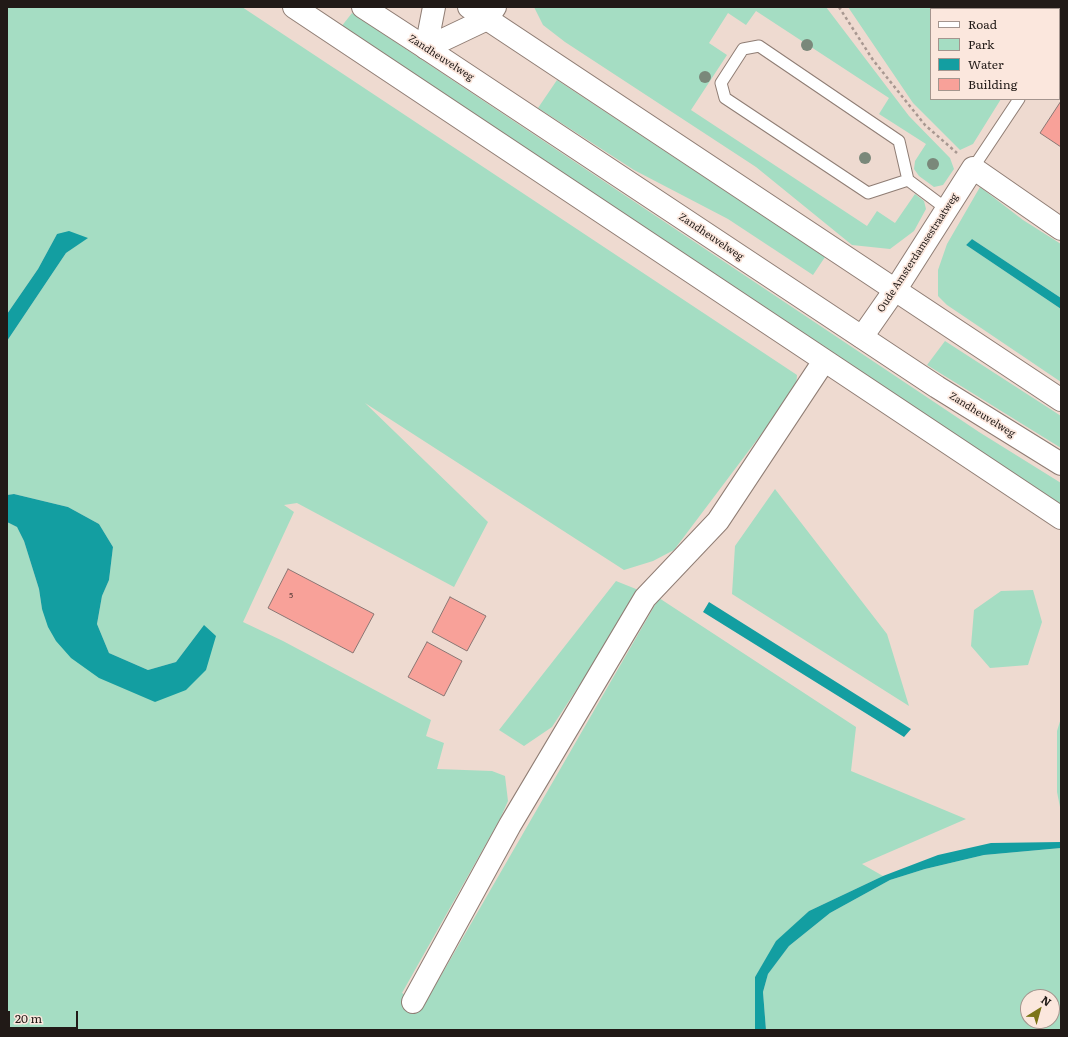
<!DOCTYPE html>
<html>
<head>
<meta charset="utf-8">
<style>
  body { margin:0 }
  #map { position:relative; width:1068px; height:1037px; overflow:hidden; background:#eedad0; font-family:Literata,serif }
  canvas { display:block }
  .frame { position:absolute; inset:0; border:8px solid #211a17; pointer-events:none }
  .legend { position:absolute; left:930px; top:8px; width:130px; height:92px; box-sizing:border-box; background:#fbe7dd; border:1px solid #a4958e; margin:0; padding:5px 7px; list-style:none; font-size:12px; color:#211a17 }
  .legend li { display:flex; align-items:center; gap:8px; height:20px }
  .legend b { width:20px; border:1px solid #a4958e }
  .north { position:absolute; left:1020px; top:989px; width:40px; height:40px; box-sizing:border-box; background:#fbe7dd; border:1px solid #a4958e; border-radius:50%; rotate:37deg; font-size:11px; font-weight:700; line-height:16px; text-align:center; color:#211a17 }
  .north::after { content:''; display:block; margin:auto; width:14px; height:18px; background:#7c7518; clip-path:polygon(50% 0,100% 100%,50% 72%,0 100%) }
  .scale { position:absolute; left:8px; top:1011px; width:70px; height:18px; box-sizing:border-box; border:2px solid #211a17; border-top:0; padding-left:5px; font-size:12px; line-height:14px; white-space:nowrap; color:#211a17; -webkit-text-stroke:3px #fbe7dd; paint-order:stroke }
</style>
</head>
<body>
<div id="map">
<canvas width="1068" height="1037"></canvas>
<div class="frame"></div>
<ul class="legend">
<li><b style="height:5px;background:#fff"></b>Road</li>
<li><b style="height:11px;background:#a5ddc3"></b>Park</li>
<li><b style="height:11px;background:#139ea1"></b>Water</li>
<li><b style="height:11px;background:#f8a199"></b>Building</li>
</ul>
<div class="north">N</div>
<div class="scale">20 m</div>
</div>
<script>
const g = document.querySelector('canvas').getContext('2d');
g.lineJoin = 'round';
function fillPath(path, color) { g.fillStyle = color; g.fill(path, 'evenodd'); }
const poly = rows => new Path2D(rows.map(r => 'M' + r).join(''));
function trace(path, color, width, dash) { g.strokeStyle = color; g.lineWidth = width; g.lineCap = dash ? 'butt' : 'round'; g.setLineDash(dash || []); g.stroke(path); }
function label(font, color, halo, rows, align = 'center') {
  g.font = font + ' Literata,serif'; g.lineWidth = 3.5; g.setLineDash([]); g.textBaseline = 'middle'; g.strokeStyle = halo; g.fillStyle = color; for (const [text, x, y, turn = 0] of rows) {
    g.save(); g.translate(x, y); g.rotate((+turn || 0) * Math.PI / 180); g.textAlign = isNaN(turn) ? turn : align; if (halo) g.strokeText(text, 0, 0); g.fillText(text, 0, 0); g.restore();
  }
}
const green = poly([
  [7,7,242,7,797,375,796,388,674,550,653,561,624,570,365,403,488,522,454,587,297,503,284,505,294,512,243,622,283,641,431,720,426,736,444,743,437,769,492,771,505,776,508,801,500,819,402,993,424,1005,659,598,856,727,851,771,966,819,862,864,883,876,809,911,777,941,755,977,755,1030,7,1030,7,522,17,527,24,541,39,589,42,609,155,702,204,625,176,662,148,670,109,653,97,624,102,596,109,580,113,547,99,524,68,507,14,494,7,495,7,341,66,253,87,238,57,234,38,269,7,314],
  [534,7,826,7,909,116,950,158,954,169,943,185,934,187,919,176,914,169,915,161,926,144,879,114,889,98,756,11,746,25,728,13,709,43,727,55,691,110,867,226,877,211,895,223,915,194,924,201,926,209,914,231,890,249,852,245,756,167,565,42,543,25],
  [848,7,1030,7,1033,9,931,9,931,99,1001,99,973,144,960,150,913,103],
  [352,13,979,432,1061,483,1061,507,341,27],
  [557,80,825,257,813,275,728,219,634,170,538,108],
  [980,187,1023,220,1061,244,1061,298,972,239,966,245,1061,309,1061,382,947,305,938,296,938,270,947,244],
  [945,341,1061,416,1061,448,927,365],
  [775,489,887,634,909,706,732,594,735,546],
  [616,581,641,591,552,727,524,746,499,730],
  [1033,590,1042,622,1028,665,990,668,971,646,974,610,1001,591],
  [1061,718,1061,812,1057,792,1057,731],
  [1061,848,1061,1030,766,1030,763,992,768,974,789,946,830,913,890,880,925,869,984,855],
  [1028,997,1052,997,1052,1021,1028,1021]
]);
const water = poly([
  [69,231,88,238,66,253,7,341,7,314,38,269,57,234],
  [972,239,1061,298,1061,309,966,245],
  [14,494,68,507,99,524,113,547,109,580,102,596,97,624,109,653,148,670,176,662,204,625,216,636,206,670,186,690,155,702,99,678,71,658,56,641,48,627,42,609,39,589,24,541,17,527,7,522,7,495],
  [709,602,911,729,904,737,703,612],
  [1061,842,1061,848,984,855,925,869,890,880,830,913,789,946,768,974,763,992,766,1030,755,1030,755,977,776,941,809,911,883,876,938,855,991,843]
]);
const building = poly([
  [1061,101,1061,147,1040,133,1061,101],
  [288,569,374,614,353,653,268,608,288,569],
  [450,597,486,616,467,651,432,632,450,597],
  [427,642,462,661,444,696,408,677,427,642]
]);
const path = poly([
  [839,7,873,60,925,125,957,153]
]);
const lane = poly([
  [1059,42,1061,39],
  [973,168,1019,99],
  [908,180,868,193,725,98,721,83,743,49,759,46,899,141,908,180,948,210]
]);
const street = poly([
  [294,7,1061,518],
  [862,337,901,281,973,168,1061,229],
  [413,1002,510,825,645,598,718,521,824,361]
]);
const secondary = poly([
  [363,7,426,48]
]);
const primary = poly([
  [469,7,1061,400],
  [426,48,937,387,1061,464]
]);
const highway = poly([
  [426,48,487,19,495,7],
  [426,48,434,7]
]);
const trees = [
  [807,45],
  [705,77],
  [865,158],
  [933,164]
];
const numberNames = [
  ["5",291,596]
];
const streetNames = [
  ["Zandheuvelweg",441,58,33],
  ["Zandheuvelweg",711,237,34],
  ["Oude Amsterdamsestraatweg",918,253,-57],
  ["Zandheuvelweg",982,415,32]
];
fillPath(green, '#a5ddc3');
fillPath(water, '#139ea1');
fillPath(building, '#f8a199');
trace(building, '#8a7673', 1);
trace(lane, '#8f7d74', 13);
trace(street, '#8f7d74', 24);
trace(secondary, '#8f7d74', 24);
trace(primary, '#8f7d74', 24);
trace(highway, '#8f7d74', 24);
trace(path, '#a89891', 2.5, [3, 3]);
trace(lane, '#fff', 11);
trace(street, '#fff', 22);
trace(secondary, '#fff', 22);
trace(primary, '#fff', 22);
trace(highway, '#fff', 22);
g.fillStyle = '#7a887a';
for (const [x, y] of trees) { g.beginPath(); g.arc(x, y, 6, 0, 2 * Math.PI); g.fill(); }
label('8px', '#573c38', null, numberNames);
label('10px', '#211a17', '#fbe7dd', streetNames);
</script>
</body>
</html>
